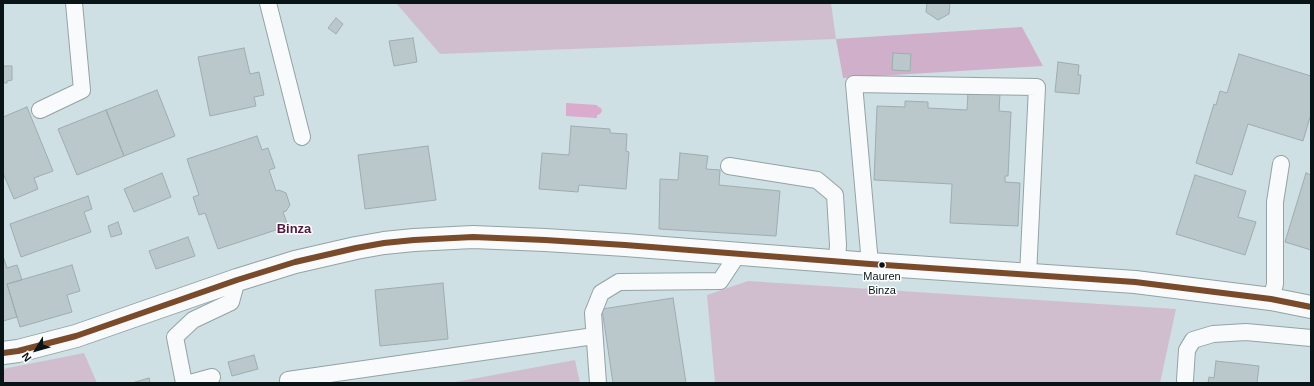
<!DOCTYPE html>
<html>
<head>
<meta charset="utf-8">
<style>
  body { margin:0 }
  #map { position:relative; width:1314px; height:386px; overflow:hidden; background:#cee0e4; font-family:Arial,sans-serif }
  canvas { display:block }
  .frame { position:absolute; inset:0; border:4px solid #081416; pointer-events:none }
  .north { position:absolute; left:16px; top:330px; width:40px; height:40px; -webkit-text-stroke:3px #fff; paint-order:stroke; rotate:233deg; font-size:11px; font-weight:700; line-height:16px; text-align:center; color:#081416 }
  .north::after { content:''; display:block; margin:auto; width:14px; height:18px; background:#081416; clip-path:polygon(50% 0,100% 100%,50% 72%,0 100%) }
</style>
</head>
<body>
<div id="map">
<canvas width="1314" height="386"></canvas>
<div class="frame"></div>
<div class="north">N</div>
</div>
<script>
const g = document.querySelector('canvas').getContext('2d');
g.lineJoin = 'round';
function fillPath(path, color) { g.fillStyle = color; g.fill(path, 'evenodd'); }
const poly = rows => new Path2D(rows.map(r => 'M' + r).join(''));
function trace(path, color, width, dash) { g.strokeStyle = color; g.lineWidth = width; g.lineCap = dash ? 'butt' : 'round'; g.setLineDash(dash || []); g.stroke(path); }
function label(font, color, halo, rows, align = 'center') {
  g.font = font + ' Arial,sans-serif'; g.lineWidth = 3; g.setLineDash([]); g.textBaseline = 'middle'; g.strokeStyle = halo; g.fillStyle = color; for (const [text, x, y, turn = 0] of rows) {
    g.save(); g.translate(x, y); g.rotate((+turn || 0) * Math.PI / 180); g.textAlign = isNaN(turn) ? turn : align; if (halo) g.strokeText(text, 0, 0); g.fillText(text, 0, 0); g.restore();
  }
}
const green = poly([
  [396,3,831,3,836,39,440,54],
  [748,281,1176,309,1160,383,715,383,707,295],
  [84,353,97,383,3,383,3,369],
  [575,360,580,383,450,383]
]);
const forest = poly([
  [1022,27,1043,66,843,78,836,39]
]);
const water = poly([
  [566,103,597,105,597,106,601,108,602,111,600,114,597,115,597,118,566,116]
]);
const building = poly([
  [927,3,950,3,949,14,938,20,926,12,927,3],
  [336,18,343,24,336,34,328,28,336,18],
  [413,38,417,62,394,66,389,41,413,38],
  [244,48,250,74,259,72,264,95,254,97,256,106,210,116,198,57,244,48],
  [893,53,911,54,910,71,892,70,893,53],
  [1239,54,1311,76,1311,114,1303,141,1248,124,1232,175,1196,163,1214,104,1216,105,1220,91,1227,93,1239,54],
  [1058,62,1079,65,1078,75,1081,75,1079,94,1055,92,1058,62],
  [3,66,12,66,12,80,7,81,7,83,3,83,3,66],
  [157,90,175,136,124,156,106,110,157,90],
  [968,92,1000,94,999,111,1011,112,1008,176,1005,176,1005,182,1020,183,1018,226,950,223,952,184,874,180,877,106,905,107,905,101,928,102,928,108,967,110,968,92],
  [27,107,53,171,34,178,38,189,14,199,3,173,3,117,27,107],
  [106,110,124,156,77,175,58,129,106,110],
  [571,126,610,129,610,133,627,134,626,151,629,152,626,189,579,185,578,192,539,189,542,153,569,155,571,126],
  [257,136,262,150,268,148,275,168,269,170,276,191,279,190,286,193,290,205,286,211,283,212,288,226,218,249,205,213,199,215,193,197,199,195,187,159,257,136],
  [428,146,436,200,365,209,358,155,428,146],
  [680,153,708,156,706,169,720,170,719,185,780,191,776,236,659,229,660,179,678,180,680,153],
  [162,173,171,197,134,212,124,189,162,173],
  [1306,173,1311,175,1311,250,1285,242,1306,173],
  [1195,175,1246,191,1238,217,1256,222,1245,255,1176,234,1195,175],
  [88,196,92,209,84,212,91,232,21,257,10,224,88,196],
  [118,222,122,234,111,237,108,226,118,222],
  [188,237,195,256,156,269,149,251,188,237],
  [3,256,7,268,17,265,22,280,7,284,17,317,3,321,3,256],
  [72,265,80,291,67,295,72,312,20,327,7,284,72,265],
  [443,283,448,339,380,346,375,290,443,283],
  [673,298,686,383,613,383,602,309,673,298],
  [254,355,258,369,232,376,228,362,254,355],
  [1216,361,1259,366,1257,383,1208,383,1209,377,1214,378,1216,361],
  [149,378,150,383,132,383,149,378]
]);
const service = poly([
  [268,3,302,137],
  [40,110,82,90,74,3],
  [729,166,817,180,835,195,838,245,837,261],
  [870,264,854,84,1037,87,1028,275],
  [1271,299,1275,284,1275,202,1281,164],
  [288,380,594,336],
  [1185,380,1187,350,1193,340,1213,334,1246,332,1311,338],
  [184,383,175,337,193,320,231,302,237,280],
  [190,383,212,377],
  [598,383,593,313,601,293,619,282,720,281,738,254]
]);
const tertiary = poly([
  [3,353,18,351,76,336,237,280,295,262,356,248,384,243,414,240,473,237,545,240,625,245,870,264,1135,282,1271,299,1311,307]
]);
const bus1 = poly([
  [3,353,18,351,76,336,237,280,295,262,356,248,384,243,414,240,473,237,545,240,625,245,870,264,1135,282,1271,299,1311,307]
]);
const markers = [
  [882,265,3.5,"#081416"]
];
const busNames = [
  ["Mauren",882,277],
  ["Binza",882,291]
];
const neighbourhoodNames = [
  ["Binza",294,229]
];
fillPath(green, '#d0becf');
fillPath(forest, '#d0afca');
fillPath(water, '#daabcc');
fillPath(building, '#bac8cb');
trace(building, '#9eacaf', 1);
trace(service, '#94a2a5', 18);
trace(tertiary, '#94a2a5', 24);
trace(service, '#f8fafb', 16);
trace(tertiary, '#f8fafb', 22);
trace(bus1, '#7a4b2a', 6);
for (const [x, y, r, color] of markers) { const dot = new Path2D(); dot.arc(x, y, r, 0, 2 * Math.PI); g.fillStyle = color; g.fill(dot); trace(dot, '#fff', 1.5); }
label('11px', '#081416', '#fff', busNames);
label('bold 13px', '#53183f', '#fff', neighbourhoodNames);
</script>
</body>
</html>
